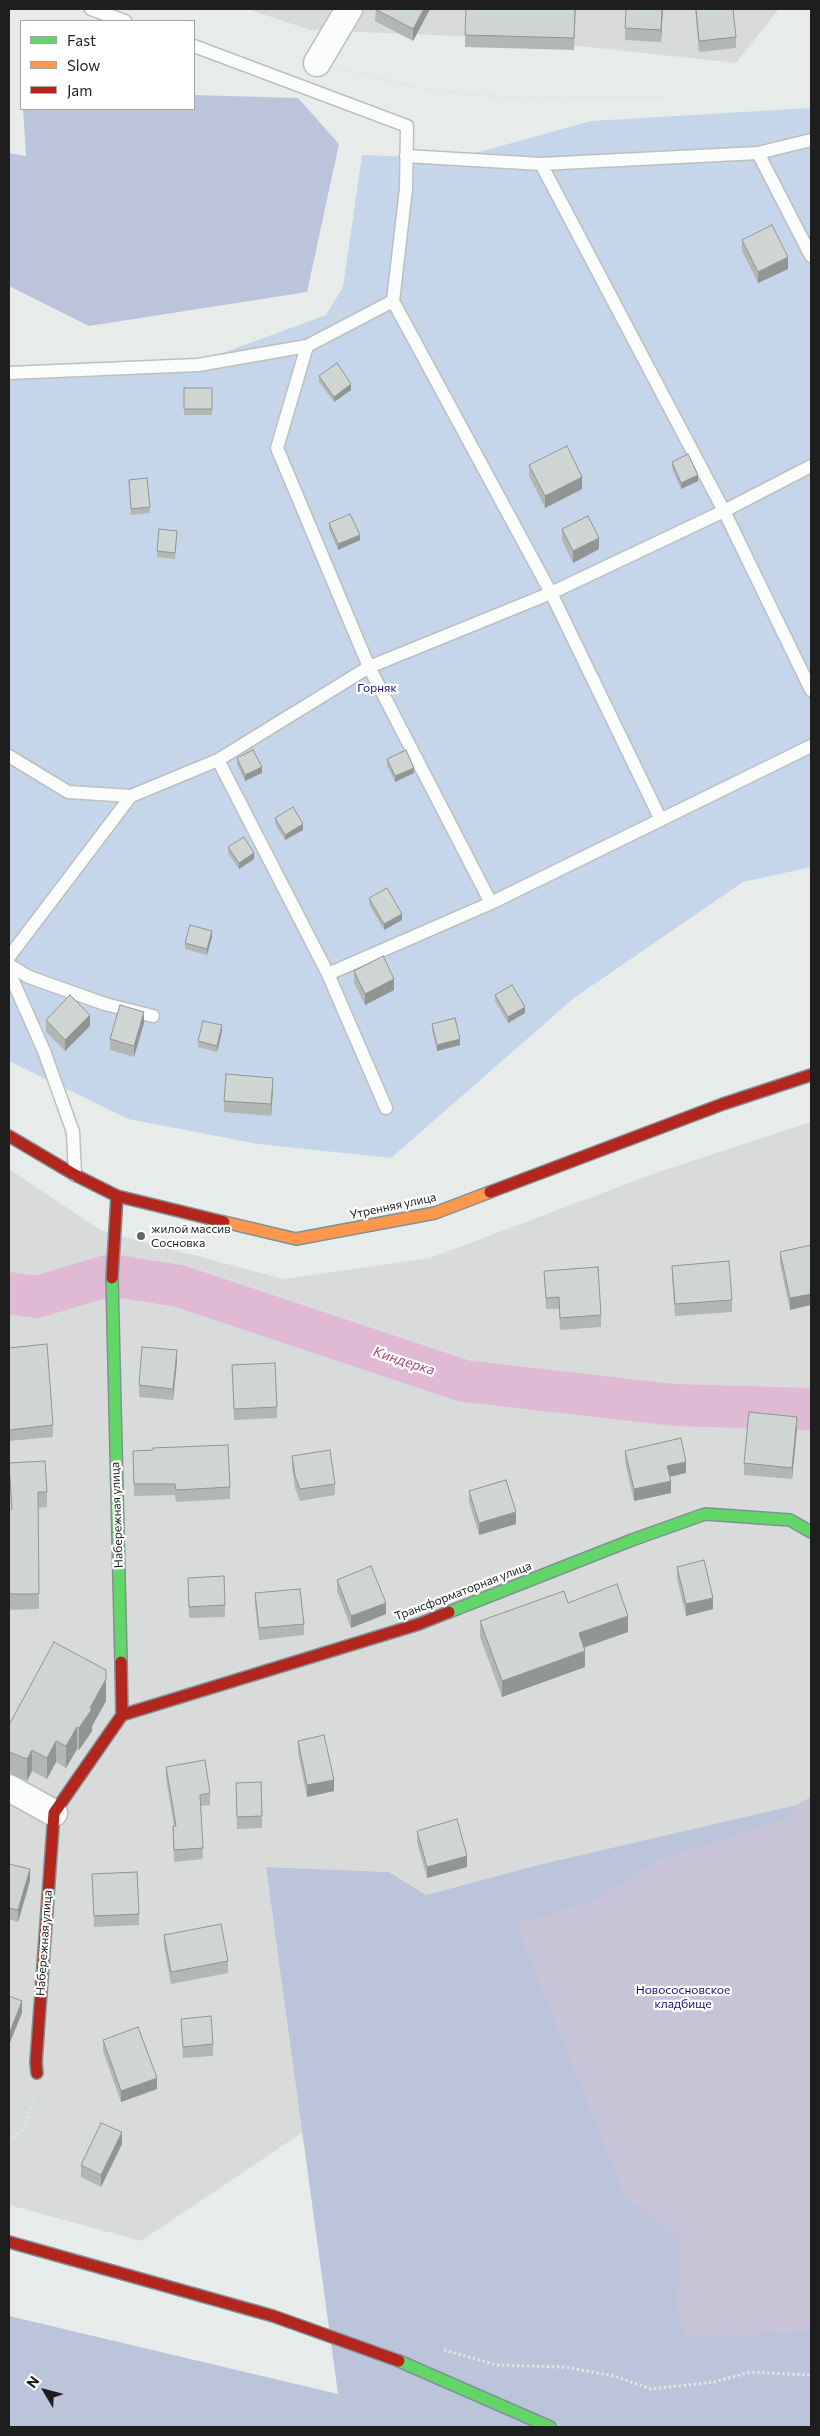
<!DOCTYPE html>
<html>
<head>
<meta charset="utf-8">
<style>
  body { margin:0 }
  #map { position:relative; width:820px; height:2436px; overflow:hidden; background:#e7eceb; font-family:Commissioner,sans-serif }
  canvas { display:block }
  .frame { position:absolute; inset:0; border:10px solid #1e1e1e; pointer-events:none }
  .legend { position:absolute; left:20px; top:20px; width:175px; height:90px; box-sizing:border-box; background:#fff; border:1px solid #a5a5a5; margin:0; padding:6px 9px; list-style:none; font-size:15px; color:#1e1e1e }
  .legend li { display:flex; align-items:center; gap:10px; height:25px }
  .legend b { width:25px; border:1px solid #a5a5a5 }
  .north { position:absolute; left:20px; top:2366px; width:50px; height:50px; -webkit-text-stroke:4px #fff; paint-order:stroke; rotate:307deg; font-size:14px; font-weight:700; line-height:20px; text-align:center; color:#1e1e1e }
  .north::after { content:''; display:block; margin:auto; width:18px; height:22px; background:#1e1e1e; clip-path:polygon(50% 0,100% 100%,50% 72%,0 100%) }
</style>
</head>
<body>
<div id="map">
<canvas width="820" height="2436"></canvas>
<div class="frame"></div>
<ul class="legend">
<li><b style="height:6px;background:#63d668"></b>Fast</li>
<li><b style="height:6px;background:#ff974d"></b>Slow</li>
<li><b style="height:6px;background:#b3261e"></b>Jam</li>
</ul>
<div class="north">N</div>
</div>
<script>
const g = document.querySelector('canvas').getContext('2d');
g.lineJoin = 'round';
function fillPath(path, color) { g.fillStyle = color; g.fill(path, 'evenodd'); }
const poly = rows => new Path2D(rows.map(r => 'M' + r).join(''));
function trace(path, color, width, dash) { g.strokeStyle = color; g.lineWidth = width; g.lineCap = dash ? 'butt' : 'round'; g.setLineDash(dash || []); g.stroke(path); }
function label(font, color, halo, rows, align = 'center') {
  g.font = font + ' Commissioner,sans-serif'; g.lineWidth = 4.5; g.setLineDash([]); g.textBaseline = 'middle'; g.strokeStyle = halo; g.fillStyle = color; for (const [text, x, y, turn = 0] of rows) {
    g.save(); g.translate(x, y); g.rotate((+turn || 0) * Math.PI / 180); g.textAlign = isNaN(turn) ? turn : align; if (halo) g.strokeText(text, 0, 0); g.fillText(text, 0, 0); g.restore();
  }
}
const residential = poly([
  [247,9,779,9,736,63,506,38,310,30],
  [811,1122,811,1797,796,1805,538,1865,426,1895,389,1872,266,1867,303,2132,141,2241,9,2205,9,1169,102,1231,284,1279,430,1258,661,1171]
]);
const grass = poly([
  [811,108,811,867,743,882,574,998,391,1158,258,1144,128,1119,9,1061,9,380,171,372,326,315,343,287,362,155,454,159,591,121]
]);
const forest = poly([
  [194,95,298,98,339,144,307,292,89,326,9,286,9,153,26,156,23,109,194,109],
  [811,1797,811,2427,9,2427,9,2316,338,2394,266,1867,389,1872,426,1895,538,1865,796,1805]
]);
const cemetery = poly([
  [811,1797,811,2331,684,2338,675,2294,681,2283,678,2237,625,2196,516,1924,594,1901,656,1861,792,1816,791,1808]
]);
const river = poly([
  [9,1293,37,1297,110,1275,179,1286,464,1381,674,1405,811,1409]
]);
const path = poly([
  [341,69,429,90,489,96,668,98],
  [9,2141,24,2128,34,2098],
  [444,2350,497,2365,564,2367,614,2376,651,2389,714,2382,751,2372,811,2375]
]);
const lane = poly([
  [91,9,125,21],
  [758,153,811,256],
  [406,156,541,164,758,153,811,140],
  [541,164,724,511,811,690],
  [393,301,551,593,661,820],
  [307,346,277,448,369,667,491,903],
  [9,373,198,365,307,346,393,301,406,189,407,126,194,46],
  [9,756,68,792,131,796,218,760,369,667,551,593,724,511,811,466],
  [218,760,328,974,491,903,811,746],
  [9,957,131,796],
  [9,965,29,977,105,1004,153,1016],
  [9,972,44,1051,73,1132,75,1175],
  [328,974,386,1108]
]);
const street = poly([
  [317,63,349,9],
  [9,1788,54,1813]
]);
const fast = poly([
  [112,1278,121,1662],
  [449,1612,632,1540,705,1514,790,1520,811,1532],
  [399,2361,550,2427]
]);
const slow = poly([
  [224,1222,296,1239,435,1213,490,1192]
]);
const jam = poly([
  [9,1136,75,1175,117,1196,224,1222],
  [490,1192,723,1104,811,1075],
  [112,1278,117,1196],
  [122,1715,419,1624,449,1612],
  [37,2073,36,2062,54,1813,122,1715,121,1662],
  [9,2242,273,2316,399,2361]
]);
const wall = poly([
  [376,9,430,9,413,41,375,21],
  [466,9,576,9,574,50,465,47],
  [626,9,663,9,661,42,625,40],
  [695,9,733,9,736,37,736,48,699,52],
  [742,240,788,269,758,283,742,251],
  [319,376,351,390,334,402,319,382],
  [184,388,212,388,212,415,184,415],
  [672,462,698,481,681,489,672,468],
  [529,465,582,489,545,508,529,476],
  [129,480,150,507,150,513,131,515],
  [329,523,360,540,338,550,329,529],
  [562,529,599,549,573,563,562,540],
  [177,537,175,559,157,557,157,551],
  [237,758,262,773,245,781,237,764],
  [387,759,414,773,395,782,387,765],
  [275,818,303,830,285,840,275,824],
  [228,847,254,859,239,869,228,853],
  [369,898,402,920,384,930,369,904],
  [212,937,207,955,185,949,185,943],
  [354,971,394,990,365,1005,354,983],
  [495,995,525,1013,508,1023,495,1001],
  [46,1020,90,1026,65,1051,46,1032],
  [144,1023,134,1057,110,1050,110,1039],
  [432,1024,460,1045,437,1051,432,1030],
  [222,1031,217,1052,198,1047,198,1041],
  [273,1089,271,1116,224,1112,224,1101],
  [811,1245,790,1310,780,1264,780,1252],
  [672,1266,732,1300,732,1312,675,1316,672,1277],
  [544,1271,601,1315,601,1327,560,1330,559,1309,546,1309],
  [9,1348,53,1425,53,1437,9,1441],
  [177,1362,173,1400,139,1397,139,1385],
  [232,1365,277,1407,277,1418,234,1420],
  [797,1429,792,1479,744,1475,744,1463],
  [133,1451,230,1487,230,1499,176,1502,175,1495,134,1496],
  [625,1451,686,1473,670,1477,671,1493,634,1501,625,1462],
  [292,1456,335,1484,335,1495,300,1501,295,1488,292,1468],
  [9,1463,47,1492,47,1507,38,1508,39,1609,9,1610,9,1509,11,1509],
  [469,1491,516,1524,479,1535,469,1502],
  [677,1567,713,1609,686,1616,677,1579],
  [188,1578,225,1605,225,1617,189,1618],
  [337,1580,386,1614,351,1628,337,1591],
  [255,1593,304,1624,304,1635,259,1640,255,1605],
  [568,1603,628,1632,584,1648,585,1667,502,1697,480,1637,480,1621],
  [106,1701,92,1726,92,1731,79,1750,77,1749,66,1768,56,1762,47,1779,32,1771,27,1781,9,1773,9,1725],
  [298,1741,334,1791,307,1797,298,1753],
  [166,1767,210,1793,210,1805,201,1806,203,1859,174,1862,173,1838,173,1826,174,1826,166,1778],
  [236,1783,262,1816,262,1828,237,1829],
  [417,1831,467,1867,427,1878,417,1842],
  [9,1864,30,1881,18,1922,9,1919],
  [92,1874,139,1914,139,1925,94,1927],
  [164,1935,228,1961,228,1973,171,1984,164,1946],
  [181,2019,213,2044,213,2056,183,2058],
  [103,2040,157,2089,121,2102,103,2051],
  [122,2144,101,2187,81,2177,81,2165]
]);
const shadedWall = poly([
  [424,9,430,9,413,41,413,29],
  [662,9,663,9,661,42,661,30],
  [788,257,788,269,758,283,758,272],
  [351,384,351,390,334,402,334,397],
  [698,475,698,481,681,489,681,483],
  [582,477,582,489,545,508,545,496],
  [360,535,360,540,338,550,338,544],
  [599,538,599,549,573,563,573,551],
  [262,767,262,773,245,781,245,775],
  [414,768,414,773,395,782,395,776],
  [303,824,303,830,285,840,285,835],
  [254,853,254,859,239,869,239,863],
  [402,914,402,920,384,930,384,924],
  [212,931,212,937,207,955,207,949],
  [394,979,394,990,365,1005,365,994],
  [525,1007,525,1013,508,1023,508,1017],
  [144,1012,144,1023,134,1057,134,1046],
  [90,1015,90,1026,65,1051,65,1040],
  [222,1025,222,1031,217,1052,217,1046],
  [460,1039,460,1045,437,1051,437,1045],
  [273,1078,273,1089,271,1116,271,1104],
  [811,1294,811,1305,790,1310,790,1298],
  [177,1350,177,1362,173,1400,173,1389],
  [797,1417,797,1429,792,1479,792,1468],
  [686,1462,686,1473,667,1477,667,1466],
  [671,1481,671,1493,634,1501,634,1489],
  [516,1512,516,1524,479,1535,479,1523],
  [713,1598,713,1609,686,1616,686,1604],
  [386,1603,386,1614,351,1628,351,1616],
  [628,1616,628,1632,579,1649,579,1633],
  [585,1651,585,1667,502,1697,502,1681],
  [106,1679,106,1701,92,1726,92,1731,79,1750,79,1728],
  [77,1727,77,1749,66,1768,66,1746],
  [56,1741,56,1762,47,1779,47,1758],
  [32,1750,32,1771,27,1781,27,1759],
  [334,1780,334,1791,307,1797,307,1785],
  [467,1856,467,1867,427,1878,427,1867],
  [30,1869,30,1881,18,1922,18,1910],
  [22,2001,22,2013,9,2045,9,2034],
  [157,2078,157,2089,121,2102,121,2091],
  [122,2132,122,2144,101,2187,101,2175]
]);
const building = poly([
  [375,9,424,9,413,29,375,9],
  [466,9,575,9,574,38,465,35,466,9],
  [626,9,662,9,661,30,625,28,626,9],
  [696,9,733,9,736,37,699,41,696,9],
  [772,225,788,257,758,272,742,240,772,225],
  [337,363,351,384,334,397,319,376,337,363],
  [184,388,212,388,212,409,184,409,184,388],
  [567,446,582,477,545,496,529,465,567,446],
  [688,454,698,475,681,483,672,462,688,454],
  [147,478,150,507,131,509,129,480,147,478],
  [350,514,360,535,338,544,329,523,350,514],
  [588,516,599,538,573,551,562,529,588,516],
  [159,529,177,531,175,553,157,551,159,529],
  [253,750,262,767,245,775,237,758,253,750],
  [406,750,414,768,395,776,387,759,406,750],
  [293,807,303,824,285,835,275,818,293,807],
  [244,837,254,853,239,863,228,847,244,837],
  [387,888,402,914,384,924,369,898,387,888],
  [190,925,212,931,207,949,185,943,190,925],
  [383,956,394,979,365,994,354,971,383,956],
  [512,985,525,1007,508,1017,495,995,512,985],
  [70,995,90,1015,65,1040,46,1020,70,995],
  [120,1005,144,1012,134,1046,110,1039,120,1005],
  [455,1018,460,1039,437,1045,432,1024,455,1018],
  [203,1021,222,1025,217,1046,198,1041,203,1021],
  [226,1074,273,1078,271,1104,224,1101,226,1074],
  [811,1245,811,1294,790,1298,780,1252,811,1245],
  [729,1261,732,1300,675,1304,672,1266,729,1261],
  [598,1267,601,1315,560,1318,559,1297,546,1298,544,1271,598,1267],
  [47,1344,53,1425,9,1430,9,1348,47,1344],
  [142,1347,177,1350,173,1389,139,1385,142,1347],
  [275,1363,277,1407,234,1409,232,1365,275,1363],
  [749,1412,797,1417,792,1468,744,1463,749,1412],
  [681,1438,686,1462,667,1466,671,1481,634,1489,625,1451,681,1438],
  [228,1445,230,1487,176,1490,175,1484,134,1484,133,1451,153,1450,153,1448,228,1445],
  [330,1450,335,1484,300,1489,295,1476,292,1456,330,1450],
  [45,1461,47,1492,38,1492,39,1594,9,1594,9,1509,12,1509,9,1463,45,1461],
  [506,1480,516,1512,479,1523,469,1491,506,1480],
  [704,1560,713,1598,686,1604,677,1567,704,1560],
  [371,1566,386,1603,351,1616,337,1580,371,1566],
  [224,1576,225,1605,189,1607,188,1578,224,1576],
  [617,1584,628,1616,579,1633,585,1651,502,1681,480,1621,564,1591,568,1603,617,1584],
  [300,1589,304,1624,259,1628,255,1593,300,1589],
  [54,1642,106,1670,106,1679,90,1708,92,1709,79,1728,77,1727,66,1746,56,1741,47,1758,32,1750,27,1759,9,1752,9,1725,54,1642],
  [324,1735,334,1780,307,1785,298,1741,324,1735],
  [205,1760,210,1793,200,1795,203,1848,174,1850,173,1826,176,1826,166,1767,205,1760],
  [261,1782,262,1816,237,1817,236,1783,261,1782],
  [457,1819,467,1856,427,1867,417,1831,457,1819],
  [9,1864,30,1869,18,1910,9,1908,9,1864],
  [137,1872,139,1914,94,1916,92,1874,137,1872],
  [221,1924,228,1961,171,1972,164,1935,221,1924],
  [9,1996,22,2001,9,2034,9,1996],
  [211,2016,213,2044,183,2047,181,2019,211,2016],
  [138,2027,157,2078,121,2091,103,2040,138,2027],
  [101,2123,122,2132,101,2175,81,2165,101,2123]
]);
const markers = [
  [141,1236,5,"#646666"]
];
const parkNames = [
  ["Горняк",377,688],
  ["Новососновское",683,1990],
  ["кладбище",683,2004]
];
const streetNames = [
  ["Утренняя улица",393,1206,-12],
  ["Набережная улица",117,1515,-92],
  ["Трансформаторная улица",463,1591,-21],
  ["Набережная улица",44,1943,-86]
];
const poiNames = [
  ["жилой массив",151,1229],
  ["Сосновка",151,1243]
];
const waterNames = [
  ["Киндерка",404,1361,18]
];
fillPath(residential, '#d8dbda');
fillPath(grass, '#c5d6ea');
fillPath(forest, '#bcc4dc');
fillPath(cemetery, '#c7c4d8');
trace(river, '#e0b9d5', 42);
trace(lane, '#bdbfbf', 15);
trace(street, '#bdbfbf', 29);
trace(fast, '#7e9296', 14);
trace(slow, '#7e9296', 14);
trace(jam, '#7e9296', 14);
trace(path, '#d9eadc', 3, [2.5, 2.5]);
trace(lane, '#fbfcfc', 12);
trace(street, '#fbfcfc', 26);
trace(fast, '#63d668', 11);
trace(slow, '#ff974d', 11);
trace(jam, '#b3261e', 11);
fillPath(wall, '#b2b7b5');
fillPath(shadedWall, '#919594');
fillPath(building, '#cfd5d3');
trace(building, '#919594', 1);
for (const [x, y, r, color] of markers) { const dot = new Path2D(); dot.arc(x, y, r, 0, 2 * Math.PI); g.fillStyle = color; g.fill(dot); trace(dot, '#fff', 2); }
label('12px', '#1c0a7e', '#fff', parkNames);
label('12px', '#1e1e1e', '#fff', streetNames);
label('12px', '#1e1e1e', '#fff', poiNames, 'left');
label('italic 14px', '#af4974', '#fff', waterNames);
</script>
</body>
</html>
